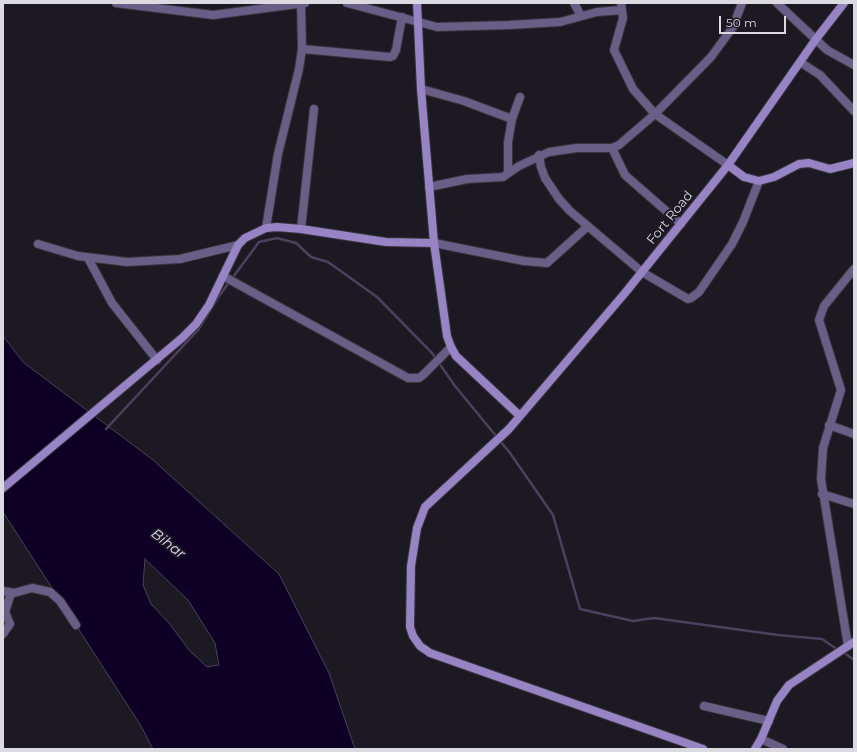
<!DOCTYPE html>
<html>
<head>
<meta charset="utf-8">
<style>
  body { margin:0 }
  #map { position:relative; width:857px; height:752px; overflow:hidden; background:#1c1923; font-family:Montserrat,sans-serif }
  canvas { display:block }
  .frame { position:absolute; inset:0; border:4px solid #dbdae0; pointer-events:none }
  .scale { position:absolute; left:719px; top:16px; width:67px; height:18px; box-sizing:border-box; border:2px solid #dbdae0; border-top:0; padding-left:5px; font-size:12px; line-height:14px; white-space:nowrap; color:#dbdae0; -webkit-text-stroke:3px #1c1923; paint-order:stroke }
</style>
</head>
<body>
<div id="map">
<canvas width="857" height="752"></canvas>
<div class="frame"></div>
<div class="scale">50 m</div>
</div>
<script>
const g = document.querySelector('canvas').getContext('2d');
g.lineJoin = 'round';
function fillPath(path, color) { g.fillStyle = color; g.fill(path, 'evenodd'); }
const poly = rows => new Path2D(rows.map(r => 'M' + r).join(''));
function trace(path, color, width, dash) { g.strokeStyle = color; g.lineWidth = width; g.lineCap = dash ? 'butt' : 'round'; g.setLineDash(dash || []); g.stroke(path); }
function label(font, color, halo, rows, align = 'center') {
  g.font = font + ' Montserrat,sans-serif'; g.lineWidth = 4; g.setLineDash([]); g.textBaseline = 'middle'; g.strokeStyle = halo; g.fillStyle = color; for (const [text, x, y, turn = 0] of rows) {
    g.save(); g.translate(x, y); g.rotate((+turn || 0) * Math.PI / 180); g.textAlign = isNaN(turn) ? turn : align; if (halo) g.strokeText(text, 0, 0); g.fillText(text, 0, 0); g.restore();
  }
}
const water = poly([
  [3,336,23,362,153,460,279,574,329,673,355,749,153,749,141,726,3,512,3,336],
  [145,559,188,600,215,643,219,665,207,667,189,650,169,623,151,604,143,585,145,559]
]);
const stream = poly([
  [106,429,198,330,219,296,259,242,277,238,296,243,311,257,328,262,377,297,432,353,455,386,510,453,553,515,580,609,633,621,654,618,778,635,822,639,838,650],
  [843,652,854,660]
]);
const street = poly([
  [116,3,213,15,305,3],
  [347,3,437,27,509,25,560,22,597,12,622,10],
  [574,3,581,16],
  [621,3,623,18,614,50,633,89,655,114,728,165],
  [777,3,827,50,854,65],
  [302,49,390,57,393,56,396,50,402,17],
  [800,62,820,75,854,111],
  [421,89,464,101,512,119],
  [612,148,625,175,681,224],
  [539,155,541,167,545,178,559,199,570,211,642,272,688,299,691,298,699,292,732,244,743,222,759,181],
  [508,173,508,142,512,119,520,97],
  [429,187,467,179,503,177,519,166,549,152,577,148,612,148,619,145,655,114,711,57,733,27,742,3],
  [266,228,278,154,299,69,302,49,301,4],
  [301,229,314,109],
  [434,243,524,261,547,263,588,226],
  [38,244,78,256,127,262,180,259,238,245],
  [88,258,112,303,157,360],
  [223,276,408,378,419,378,423,375,451,347],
  [829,425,854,434],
  [822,494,854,504],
  [3,591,14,593,32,588,50,592,60,601,76,625],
  [3,634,10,624,5,612,11,593],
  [848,646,821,479,823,448,841,390,819,320,824,306,854,269],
  [704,706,769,721],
  [761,739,783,749]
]);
const secondary = poly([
  [417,3,421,89,434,243,447,336,451,347,456,356,520,416],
  [728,165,744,177,759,181,774,177,799,164,809,163,830,169,854,163],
  [3,488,182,338,196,324,209,305,238,245,245,238,266,228,277,227,301,229,386,242,434,243],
  [703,749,430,653,420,646,413,636,410,627,411,566,417,528,425,507,509,429,625,293,728,165,816,39,844,3],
  [755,749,761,739,777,701,789,685,854,642]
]);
const streetNames = [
  ["Fort Road",670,218,-51]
];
const waterNames = [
  ["Bihar",168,544,38]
];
fillPath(water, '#0e0025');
trace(water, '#4c415d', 1);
trace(stream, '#4c415d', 2.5);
trace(street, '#37343d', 10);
trace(secondary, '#37343d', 10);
trace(street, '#695e86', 8);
trace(secondary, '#9684c5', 8);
label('13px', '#dbdae0', '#1c1923', streetNames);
label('italic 14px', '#e3dbfc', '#1c1923', waterNames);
</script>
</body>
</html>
